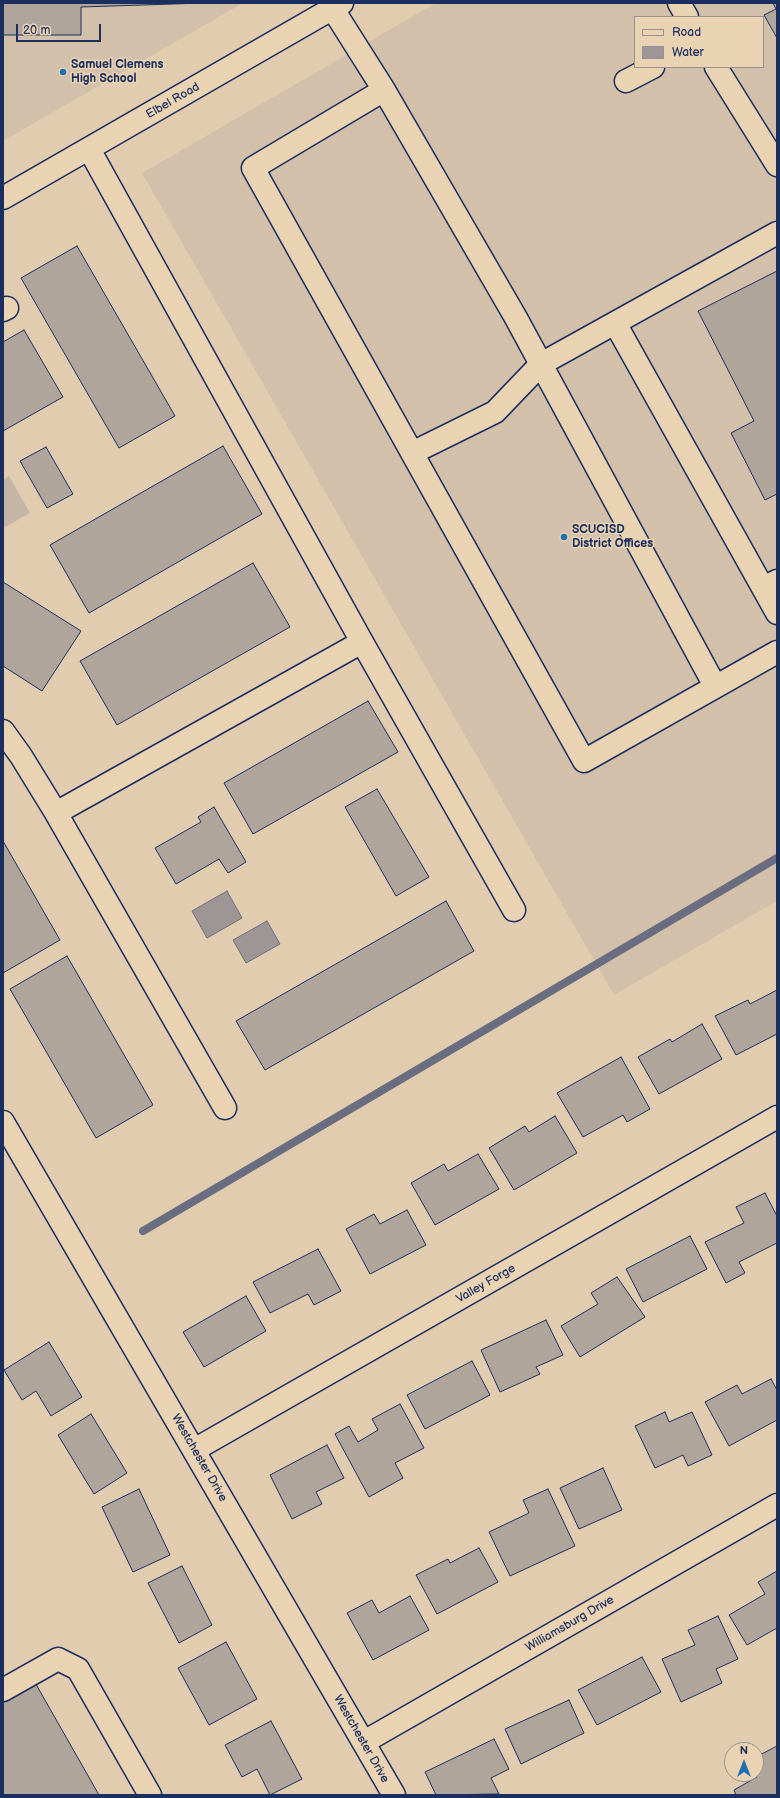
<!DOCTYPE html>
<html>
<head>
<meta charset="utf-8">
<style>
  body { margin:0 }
  #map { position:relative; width:780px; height:1798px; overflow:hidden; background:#e2ccb0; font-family:"Balsamiq Sans",sans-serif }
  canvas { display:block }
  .frame { position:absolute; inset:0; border:4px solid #1b2f5e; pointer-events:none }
  .legend { position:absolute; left:634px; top:16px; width:130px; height:52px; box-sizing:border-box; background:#ead3b3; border:1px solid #979191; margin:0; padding:5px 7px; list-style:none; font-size:12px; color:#1b2f5e }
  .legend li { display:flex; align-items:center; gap:8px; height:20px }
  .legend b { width:20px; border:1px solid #979191 }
  .north { position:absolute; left:724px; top:1742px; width:40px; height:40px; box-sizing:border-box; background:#ead3b3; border:1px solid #979191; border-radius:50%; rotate:0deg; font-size:11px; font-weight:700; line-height:16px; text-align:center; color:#1b2f5e }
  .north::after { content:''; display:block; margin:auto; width:14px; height:18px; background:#1f6fb2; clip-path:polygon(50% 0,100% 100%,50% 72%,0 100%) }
  .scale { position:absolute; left:16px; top:24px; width:85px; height:18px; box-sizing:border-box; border:2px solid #1b2f5e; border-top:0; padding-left:5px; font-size:12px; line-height:14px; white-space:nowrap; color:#1b2f5e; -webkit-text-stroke:3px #ead3b3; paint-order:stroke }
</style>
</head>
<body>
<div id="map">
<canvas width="780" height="1798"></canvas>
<div class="frame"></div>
<ul class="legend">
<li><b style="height:5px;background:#ead3b3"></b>Road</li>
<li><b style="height:11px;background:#9e9695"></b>Water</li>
</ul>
<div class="north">N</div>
<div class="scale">20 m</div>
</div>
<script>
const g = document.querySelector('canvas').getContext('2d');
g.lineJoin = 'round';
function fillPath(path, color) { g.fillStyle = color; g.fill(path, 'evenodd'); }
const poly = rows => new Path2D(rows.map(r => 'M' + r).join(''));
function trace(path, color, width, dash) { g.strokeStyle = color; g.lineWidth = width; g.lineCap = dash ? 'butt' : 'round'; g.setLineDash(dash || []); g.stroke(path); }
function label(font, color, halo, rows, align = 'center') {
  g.font = font + ' "Balsamiq Sans",sans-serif'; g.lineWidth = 3; g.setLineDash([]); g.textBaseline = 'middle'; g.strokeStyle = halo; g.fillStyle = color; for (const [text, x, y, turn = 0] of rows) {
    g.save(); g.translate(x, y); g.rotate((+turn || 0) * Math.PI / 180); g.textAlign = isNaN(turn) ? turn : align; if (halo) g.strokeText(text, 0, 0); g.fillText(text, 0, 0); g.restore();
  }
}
const built = poly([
  [3,3,243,3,3,141],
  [436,3,777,3,777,901,614,995,142,173],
  [635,17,763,17,763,67,635,67]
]);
const green = poly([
  [9,476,30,513,3,528,3,480]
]);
const water = poly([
  [227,891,242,918,207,938,192,911,227,891],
  [267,921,280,944,246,963,233,940,267,921]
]);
const stream = poly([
  [143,1231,777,858]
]);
const building = poly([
  [3,3,203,3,81,7,81,35,3,35,3,3],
  [773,3,777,3,777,38,764,15,776,9,773,3],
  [77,246,175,416,119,448,21,278,77,246],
  [777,271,777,494,765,500,731,433,754,421,698,311,777,271],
  [24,330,63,397,3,431,3,342,24,330],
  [223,446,262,514,89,613,50,545,223,446],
  [46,447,73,494,47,508,20,461,46,447],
  [253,563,290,627,117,725,80,661,253,563],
  [3,582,81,631,42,691,3,666,3,582],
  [368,701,398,752,253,834,224,783,368,701],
  [377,789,429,877,396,896,345,807,377,789],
  [214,807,246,862,228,873,219,859,176,884,155,848,201,822,198,817,214,807],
  [3,841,60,940,3,973,3,841],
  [446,901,474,951,265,1070,236,1021,446,901],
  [67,956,153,1105,96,1138,10,989,67,956],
  [777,990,777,1034,736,1055,715,1016,748,1000,750,1004,777,990],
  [702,1024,722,1059,659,1094,638,1057,670,1039,672,1042,702,1024],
  [621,1057,650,1109,627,1122,623,1115,583,1137,557,1093,621,1057],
  [555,1116,577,1153,514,1190,489,1148,525,1126,529,1132,555,1116],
  [478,1154,499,1189,435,1225,411,1183,444,1164,448,1171,478,1154],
  [765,1193,777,1216,777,1243,739,1262,745,1273,726,1283,705,1242,744,1223,736,1207,765,1193],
  [407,1210,426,1245,370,1274,346,1229,374,1214,380,1224,407,1210],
  [690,1236,707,1269,643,1302,626,1269,690,1236],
  [318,1249,341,1291,314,1305,308,1294,270,1313,253,1282,318,1249],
  [617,1277,645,1317,580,1357,561,1326,598,1304,591,1293,617,1277],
  [246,1296,266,1331,204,1367,183,1332,246,1296],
  [546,1320,563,1355,536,1367,540,1374,500,1392,481,1350,546,1320],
  [49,1342,82,1397,51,1416,36,1391,22,1400,4,1370,49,1342],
  [472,1361,490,1395,425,1429,407,1395,472,1361],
  [771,1379,777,1390,777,1420,729,1446,705,1402,737,1385,742,1394,771,1379],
  [400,1404,424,1448,395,1463,403,1478,369,1497,335,1434,349,1426,358,1442,378,1430,372,1419,400,1404],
  [665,1412,669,1422,692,1412,712,1455,688,1466,683,1455,655,1468,635,1426,665,1412],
  [91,1414,127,1473,94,1494,58,1435,91,1414],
  [327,1445,344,1478,316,1492,322,1504,292,1519,270,1475,327,1445],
  [603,1468,622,1510,579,1529,560,1488,603,1468],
  [139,1489,170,1555,133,1572,102,1507,139,1489],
  [548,1489,575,1546,510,1576,489,1532,529,1513,523,1500,548,1489],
  [479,1548,498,1582,437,1614,416,1575,448,1559,450,1563,479,1548],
  [182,1566,212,1625,179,1643,148,1583,182,1566],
  [777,1571,777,1628,747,1645,729,1615,765,1594,758,1582,777,1571],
  [410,1596,429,1630,373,1660,347,1613,372,1600,379,1613,410,1596],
  [718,1616,738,1659,716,1669,722,1683,681,1702,662,1659,695,1645,688,1630,718,1616],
  [226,1642,257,1699,209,1725,178,1668,226,1642],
  [642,1657,661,1692,597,1725,578,1690,642,1657],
  [33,1679,99,1795,3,1795,3,1696,33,1679],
  [569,1700,584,1733,521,1764,505,1729,569,1700],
  [271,1721,302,1779,270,1795,257,1769,242,1777,225,1745,271,1721],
  [494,1739,509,1769,491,1778,499,1794,436,1795,425,1772,494,1739],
  [777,1746,777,1795,736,1795,734,1790,757,1777,755,1774,756,1757,777,1746]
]);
const minor = poly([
  [329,3,384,90,253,168,584,761,777,652],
  [679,3,687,17],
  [716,67,777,165],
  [626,81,653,67],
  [384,90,516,318,715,686],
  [89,149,362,642,514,910],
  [3,198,342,3],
  [3,310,7,308],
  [615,323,763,588],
  [412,453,495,412,541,364,777,233],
  [777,581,763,588,777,613],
  [3,731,21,756,56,813,225,1108],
  [56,813,362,642],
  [3,1122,394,1795],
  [194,1450,777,1117],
  [3,1690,58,1659,78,1669,150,1795],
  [364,1742,777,1505]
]);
const markers = [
  [63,72,4,"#1f6fb2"],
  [564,537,4,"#1f6fb2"]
];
const poiNames = [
  ["Samuel Clemens",71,65],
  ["High School",71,79],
  ["SCUCISD",572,530],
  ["District Offices",572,544]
];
const streetNames = [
  ["Elbel Road",173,101,-30],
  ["Valley Forge",486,1284,-30],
  ["Westchester Drive",199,1458,60],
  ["Williamsburg Drive",570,1624,-30],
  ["Westchester Drive",361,1739,60]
];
fillPath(built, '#d3c0aa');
fillPath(green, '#c4b5a4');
fillPath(water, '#9e9695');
trace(water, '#6a6d7f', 1);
trace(stream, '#6a6d7f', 8);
fillPath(building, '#b0a59b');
trace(building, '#1b2f5e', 1);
trace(minor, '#1b2f5e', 25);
trace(minor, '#ead3b3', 22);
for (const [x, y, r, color] of markers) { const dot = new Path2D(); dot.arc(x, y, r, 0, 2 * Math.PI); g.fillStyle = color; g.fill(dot); trace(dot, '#ead3b3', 1.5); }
label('bold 12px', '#1b2f5e', '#ead3b3', poiNames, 'left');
label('12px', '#1b2f5e', '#ead3b3', streetNames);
</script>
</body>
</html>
